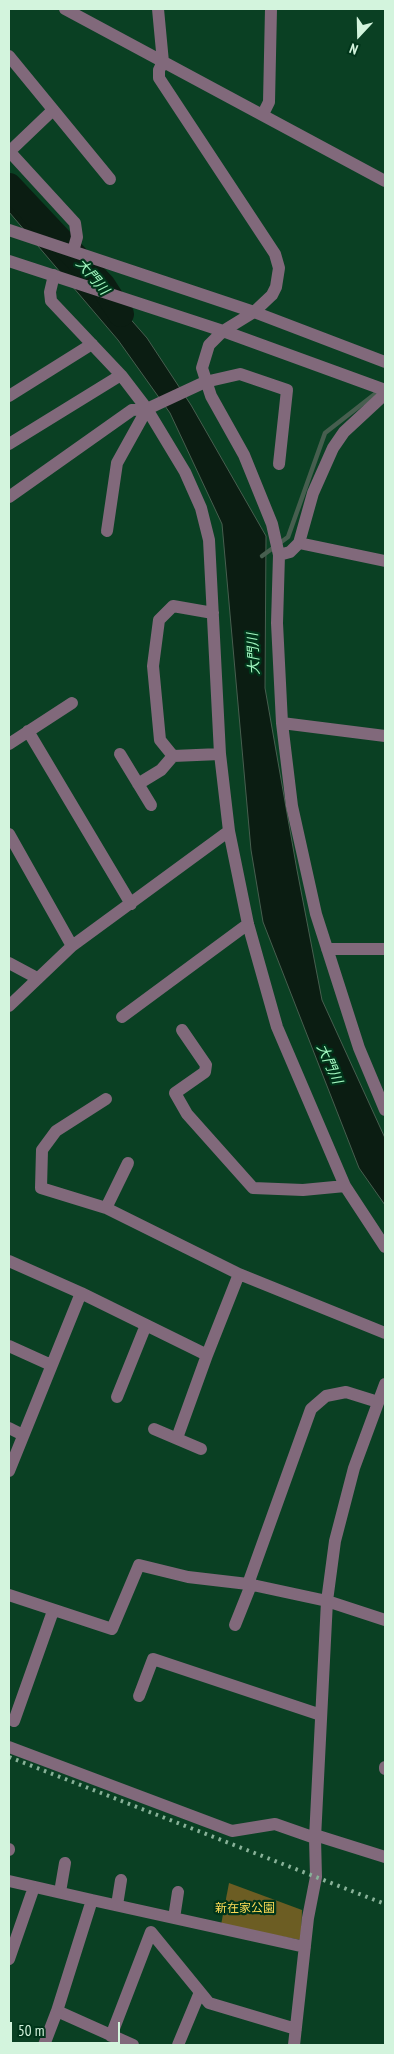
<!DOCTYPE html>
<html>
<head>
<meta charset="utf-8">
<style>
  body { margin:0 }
  #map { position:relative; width:394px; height:2054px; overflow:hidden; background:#0a4023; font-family:"PT Sans Narrow",sans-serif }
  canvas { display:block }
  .frame { position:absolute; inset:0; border:10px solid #d3f4dd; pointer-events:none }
  .north { position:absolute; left:334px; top:10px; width:50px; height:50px; -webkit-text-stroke:4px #00351a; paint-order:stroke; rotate:201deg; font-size:14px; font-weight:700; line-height:20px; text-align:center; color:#d3f4dd }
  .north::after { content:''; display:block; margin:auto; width:18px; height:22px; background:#d3f4dd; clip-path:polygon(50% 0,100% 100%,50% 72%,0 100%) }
  .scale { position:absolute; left:10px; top:2022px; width:110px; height:22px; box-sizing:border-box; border:2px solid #d3f4dd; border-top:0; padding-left:6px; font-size:15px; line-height:18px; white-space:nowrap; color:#d3f4dd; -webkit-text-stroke:4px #00351a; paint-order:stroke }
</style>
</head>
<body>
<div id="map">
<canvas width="394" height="2054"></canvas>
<div class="frame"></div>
<div class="north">N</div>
<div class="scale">50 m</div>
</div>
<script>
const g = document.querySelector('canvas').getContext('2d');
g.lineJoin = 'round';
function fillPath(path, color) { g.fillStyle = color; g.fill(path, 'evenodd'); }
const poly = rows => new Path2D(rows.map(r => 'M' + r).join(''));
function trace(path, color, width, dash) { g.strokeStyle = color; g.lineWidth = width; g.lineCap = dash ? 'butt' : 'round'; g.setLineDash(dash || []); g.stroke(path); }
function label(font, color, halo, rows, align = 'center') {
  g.font = font + ' "PT Sans Narrow","Noto Sans JP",sans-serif'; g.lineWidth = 4.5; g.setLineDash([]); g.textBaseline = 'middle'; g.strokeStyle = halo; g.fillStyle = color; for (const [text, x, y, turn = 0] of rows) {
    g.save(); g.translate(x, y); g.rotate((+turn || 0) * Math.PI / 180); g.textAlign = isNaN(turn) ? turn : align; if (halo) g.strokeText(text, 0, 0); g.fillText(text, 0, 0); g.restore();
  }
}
const green = poly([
  [229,1883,302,1910,301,1940,221,1925]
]);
const water = poly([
  [9,196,24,197,147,338,191,405,266,536,265,688,297,870,322,1000,385,1138,385,1205,359,1168,263,922,251,850,222,524,170,413,118,340,9,212,9,196]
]);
const stream = poly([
  [262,556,288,537,325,433,380,390]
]);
const river = poly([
  [9,186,103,286,121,314]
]);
const minor = poly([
  [65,9,385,181],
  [158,9,163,62,159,70,159,78,275,254,279,268,276,287,272,295,254,312,223,331,209,345,202,368,211,396,244,455,272,524,279,555,277,623,282,723,292,806,316,914,359,1048,385,1110],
  [9,56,110,179],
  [263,114,269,102,271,9],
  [9,151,75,223,77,237,73,251],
  [9,152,53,110],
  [9,230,254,312,385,362],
  [9,261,223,331,385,390],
  [54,275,50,292,51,301,121,375,147,409,185,472,201,508,209,540,220,754,229,831,248,924,277,1027,345,1186,385,1247],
  [9,396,92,344],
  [9,444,121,375],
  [9,497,132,410,147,409,205,382,240,374,287,390,279,464],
  [107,531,117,463,147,409],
  [299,543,385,561],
  [279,555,290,552,299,543,313,493,333,448,344,432,385,394],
  [213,613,173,606,159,620,153,666,160,740,173,756,220,754],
  [282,723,385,736],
  [28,731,131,904],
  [9,744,72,703],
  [120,754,151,805],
  [138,784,161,770,173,756],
  [9,834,72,946],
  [327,949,385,949],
  [9,963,37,978],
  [9,1006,72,946,229,831],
  [122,1017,248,924],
  [182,1030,206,1065,205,1072,175,1093,187,1114,253,1188,303,1190,345,1186],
  [128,1163,106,1208,239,1274],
  [106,1208,41,1188,42,1150,56,1131,106,1099],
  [9,1261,81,1293,9,1471],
  [81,1293,207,1355,239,1274,385,1333],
  [9,1346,51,1365],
  [117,1397,146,1325],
  [9,1428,23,1435],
  [154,1429,201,1449],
  [177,1438,207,1355],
  [248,1584,311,1409,326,1396,346,1392,378,1402],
  [9,1595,112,1629,139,1565,188,1577,248,1584,327,1601,385,1620],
  [235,1625,251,1585],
  [139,1696,153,1659,321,1715],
  [14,1721,53,1611],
  [9,1747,232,1831,275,1824,315,1838],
  [385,1769,385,1767],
  [315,1835,385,1857],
  [9,1850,9,1849],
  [9,1881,92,1900],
  [60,1892,65,1863],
  [117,1905,121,1880],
  [174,1918,178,1892],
  [9,1959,34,1887],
  [111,2036,151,1932,209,2003,296,2029],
  [44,2045,57,2011],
  [133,2045,57,2011,92,1900,305,1947],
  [178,2045,200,1992],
  [294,2045,308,1918,316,1877,315,1838,327,1601,335,1541,354,1468,385,1384]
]);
const rail = poly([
  [9,1757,385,1904]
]);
const parkNames = [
  ["新在家公園",245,1909]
];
const waterNames = [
  ["大門川",92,277,49],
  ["大門川",254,654,-93],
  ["大門川",329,1064,66]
];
fillPath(green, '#6c5d23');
fillPath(water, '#0b1d12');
trace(water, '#475e4f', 1);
trace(stream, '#475e4f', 4.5);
trace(river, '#0b1d12', 26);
trace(minor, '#81697b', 12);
trace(rail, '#88b198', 4, [2.5, 5]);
label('12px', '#fedc56', '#00351a', parkNames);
label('italic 14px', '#a2f9c1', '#00351a', waterNames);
</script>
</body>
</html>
